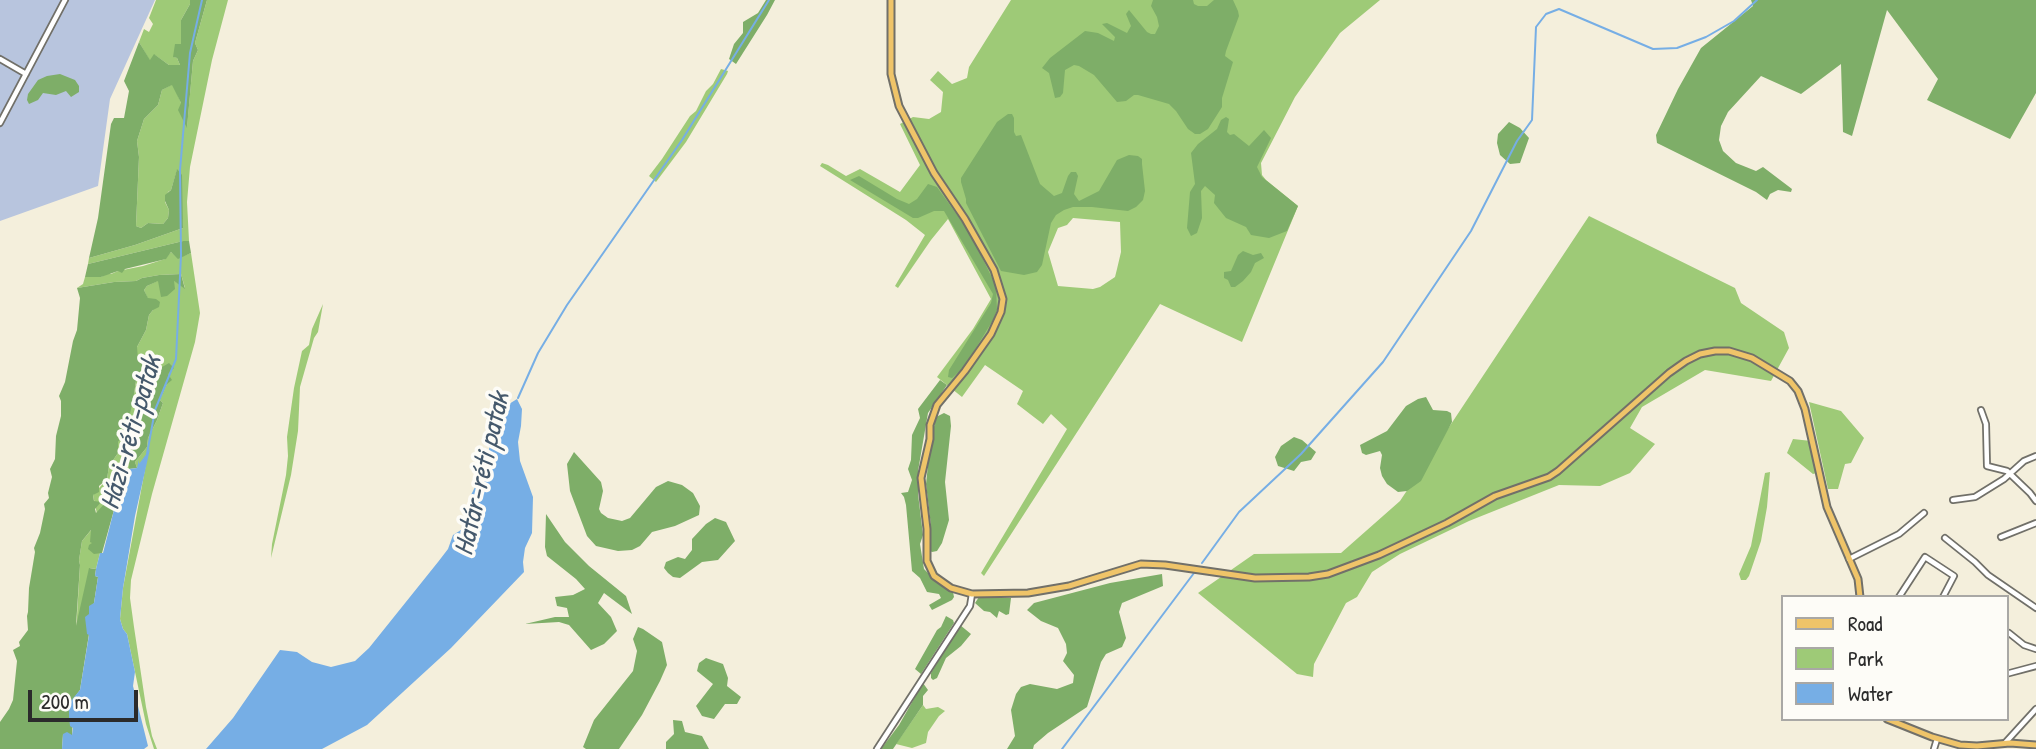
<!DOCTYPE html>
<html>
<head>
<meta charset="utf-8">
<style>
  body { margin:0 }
  #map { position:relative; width:2036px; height:749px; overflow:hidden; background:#f4efdc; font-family:"Patrick Hand",sans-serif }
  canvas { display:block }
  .legend { position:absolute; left:1781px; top:595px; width:228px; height:126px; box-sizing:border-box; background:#fdfcf7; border:2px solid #a9a8a5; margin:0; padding:9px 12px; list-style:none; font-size:21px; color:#2b2b2b }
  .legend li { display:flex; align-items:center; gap:14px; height:35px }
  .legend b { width:35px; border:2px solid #a9a8a5 }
  .scale { position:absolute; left:28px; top:690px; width:110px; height:32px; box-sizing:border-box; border:4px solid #2b2b2b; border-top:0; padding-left:9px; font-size:21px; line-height:24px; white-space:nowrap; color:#2b2b2b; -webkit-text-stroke:5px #fdfcf7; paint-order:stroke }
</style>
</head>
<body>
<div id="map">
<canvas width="2036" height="749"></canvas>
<ul class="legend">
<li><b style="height:9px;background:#efc469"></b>Road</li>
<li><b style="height:19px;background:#9eca77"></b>Park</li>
<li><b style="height:19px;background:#76aee5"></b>Water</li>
</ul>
<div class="scale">200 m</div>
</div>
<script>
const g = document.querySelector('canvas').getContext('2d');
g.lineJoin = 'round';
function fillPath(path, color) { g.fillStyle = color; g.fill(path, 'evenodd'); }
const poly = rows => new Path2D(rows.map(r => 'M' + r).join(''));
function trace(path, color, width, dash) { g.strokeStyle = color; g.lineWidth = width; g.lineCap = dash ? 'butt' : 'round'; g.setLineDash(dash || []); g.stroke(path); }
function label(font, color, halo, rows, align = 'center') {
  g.font = font + ' "Patrick Hand",sans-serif'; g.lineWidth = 7; g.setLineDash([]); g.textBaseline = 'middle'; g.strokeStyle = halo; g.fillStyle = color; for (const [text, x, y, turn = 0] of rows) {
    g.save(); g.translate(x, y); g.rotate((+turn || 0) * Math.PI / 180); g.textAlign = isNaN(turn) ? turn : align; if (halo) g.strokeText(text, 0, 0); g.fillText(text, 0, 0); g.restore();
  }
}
const industrial = poly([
  [0,0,155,0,110,99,98,186,0,221]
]);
const green = poly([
  [156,0,190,0,190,4,181,20,181,44,174,57,177,58,180,65,169,65,155,55,150,61,139,42,144,29,149,32,153,24,149,18],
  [207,0,228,0,212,60,190,167,187,202,189,241,183,241,88,264,89,258,135,245,183,228,177,170,171,190,168,192,165,202,169,210,168,218,163,224,148,223,141,228,136,226,139,157,137,141,144,119,158,105,162,90,173,84,181,103,187,127,193,61,198,50,195,43],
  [1011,0,1380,0,1340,33,1295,97,1261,163,1262,175,1266,180,1298,206,1242,342,1160,304,984,576,981,573,1067,429,1051,414,1043,424,1017,404,1023,391,985,365,962,397,937,377,973,329,991,299,948,219,931,240,898,288,895,286,925,235,906,220,820,166,822,163,828,165,846,176,860,169,900,192,920,165,900,124,913,117,929,119,941,112,943,92,930,80,938,71,952,84,967,78,969,67],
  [1073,218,1120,222,1121,252,1117,269,1115,277,1100,287,1093,289,1058,286,1048,252,1058,228,1067,225],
  [721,69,728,71,727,74,686,142,656,182,649,176,662,159,690,116,696,111,706,91,713,84],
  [1589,216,1735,288,1741,303,1784,332,1789,348,1771,381,1705,370,1642,407,1630,428,1655,444,1630,473,1600,486,1559,485,1469,521,1400,554,1372,572,1357,597,1346,603,1314,664,1313,677,1297,674,1198,593,1254,554,1341,553,1400,501],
  [171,252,178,258,191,253,200,313,195,342,152,494,131,580,130,598,134,627,146,707,152,736,157,749,154,749,146,724,127,634,123,629,120,619,123,588,148,453,137,468,135,462,147,447,148,438,157,420,163,403,160,400,167,384,157,370,148,408,128,443,132,443,132,456,125,456,129,461,130,477,127,479,124,470,110,503,97,514,93,495,107,479,109,466,118,453,118,442,133,401,137,374,137,347,146,330,149,315,153,310,144,290,147,286,159,280,173,280,185,288,181,274,159,275,142,278,136,281,114,282,77,288,83,284,85,277,101,277,108,273,111,274,118,271,143,266,165,259],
  [323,304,318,332,314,338,300,387,298,431,291,475,271,558,272,544,286,475,288,456,287,437,294,388,302,351,309,345,312,329],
  [1809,402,1841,411,1864,438,1851,463,1845,464,1838,489,1828,489],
  [1793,439,1811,441,1817,473,1813,474,1787,453],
  [1770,472,1767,507,1761,541,1749,576,1746,580,1741,580,1739,574,1751,546,1765,473],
  [92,529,93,543,100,553,96,569,90,568,76,633,80,565,79,560,82,541],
  [923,705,926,709,938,707,945,711,939,716,928,732,926,743,912,748,896,744]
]);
const forest = poly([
  [190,0,207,0,195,43,198,50,193,61,187,128,178,110,181,103,172,85,162,90,158,105,144,119,137,141,139,157,136,226,141,228,148,223,163,224,168,218,169,210,165,201,165,195,171,190,177,169,182,175,183,228,135,245,89,258,98,218,111,124,114,118,124,118,129,91,124,81,139,42,150,60,154,54,169,65,180,65,177,58,173,57,175,44,181,44,181,20,190,4],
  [766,0,775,0,767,15,736,64,729,59,734,44,743,33,743,22,758,13],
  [1153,0,1193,0,1194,4,1198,6,1207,6,1214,0,1233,0,1238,11,1239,16,1226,51,1225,56,1233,62,1222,98,1222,107,1208,129,1200,134,1195,134,1188,129,1176,111,1169,104,1138,95,1134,95,1126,101,1117,102,1094,75,1079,66,1074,65,1065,70,1063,93,1060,97,1055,98,1049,73,1042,68,1050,58,1085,31,1098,33,1114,41,1115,37,1102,24,1107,23,1127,33,1131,26,1126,14,1129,10,1147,32,1151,34,1155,34,1159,26,1157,17,1151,6],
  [1751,0,2036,0,2036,93,2010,139,1927,100,1938,79,1887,10,1852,136,1843,132,1841,64,1801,94,1761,76,1728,112,1721,126,1719,140,1723,151,1736,163,1756,171,1763,167,1792,189,1791,192,1778,190,1770,194,1767,200,1756,192,1657,143,1656,135,1678,89,1701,48,1753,6],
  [60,74,75,80,79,86,79,92,71,97,66,91,56,95,43,93,38,100,29,104,27,100,28,94,38,80,47,76],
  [1008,114,1012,114,1014,118,1014,132,1016,136,1021,135,1040,184,1054,196,1062,193,1068,176,1071,172,1076,172,1078,176,1074,194,1079,201,1099,191,1117,160,1129,155,1138,156,1142,159,1142,164,1145,191,1143,200,1136,207,1128,211,1092,207,1073,207,1064,210,1056,215,1051,223,1042,265,1037,272,1024,275,1001,271,966,203,966,199,961,182,961,178,997,122],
  [1226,117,1229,119,1227,132,1230,135,1234,134,1249,146,1264,130,1271,138,1257,167,1262,177,1298,206,1287,231,1269,238,1251,235,1246,227,1226,218,1214,203,1215,195,1205,186,1201,191,1202,218,1197,233,1191,236,1187,228,1190,192,1195,184,1191,153,1198,144,1217,129,1221,120],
  [1509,122,1520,128,1529,138,1520,163,1510,164,1500,155,1497,143,1498,134],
  [859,176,897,199,909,204,917,199,928,184,937,187,970,233,996,286,997,310,993,320,965,366,952,378,948,377,949,370,991,303,993,294,944,211,934,211,918,218,913,218,850,180],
  [183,241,189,241,191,253,178,259,171,252,166,259,125,269,122,273,118,271,101,277,85,277,88,264],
  [1243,251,1253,255,1261,253,1264,258,1255,263,1251,272,1243,281,1235,287,1231,287,1228,280,1224,278,1224,272,1231,271,1238,255],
  [181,274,185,289,174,281,175,289,167,296,161,297,158,281,147,286,144,290,148,298,156,299,160,302,159,307,153,310,149,315,146,330,137,347,138,359,148,361,147,364,142,365,144,373,137,374,133,401,125,434,118,442,118,453,109,466,107,479,99,486,99,492,93,495,94,501,101,502,95,509,96,513,106,502,110,503,114,495,109,491,113,476,118,469,124,470,127,479,114,510,102,553,94,554,88,549,89,545,92,543,90,542,91,530,82,541,79,560,80,565,76,626,89,568,96,569,95,576,98,577,94,603,90,614,89,634,80,690,74,698,72,736,63,734,62,749,0,749,0,722,9,709,13,700,17,661,13,650,20,646,19,642,28,630,27,616,28,612,29,588,35,552,34,548,40,533,45,509,44,504,49,498,48,493,52,477,50,469,55,459,56,436,61,416,61,401,59,396,65,382,73,341,77,330,80,298,77,288,114,282,136,281,142,278,159,275],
  [169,363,174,368,168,374,172,380,167,384,160,400,163,403,157,420,148,438,147,447,135,462,137,468,129,469,129,461,123,456,132,456,132,444,128,442,135,416,148,408,157,370],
  [940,380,947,385,928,413,918,471,918,494,923,535,920,544,924,569,940,585,953,592,954,597,952,600,932,610,929,605,941,598,939,594,927,592,920,578,912,571,906,505,904,497,901,493,908,492,912,480,908,469,911,460,912,435,920,418,918,409],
  [1426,397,1433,410,1447,411,1451,413,1452,422,1421,481,1407,491,1398,492,1387,484,1382,476,1380,468,1382,455,1380,451,1366,455,1362,453,1360,445,1387,431,1406,406,1418,399],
  [944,413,950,416,951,426,945,482,949,520,942,543,937,551,932,552,930,551,931,526,926,484,930,446,936,417],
  [1294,437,1302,440,1316,452,1311,460,1301,462,1294,471,1278,466,1275,457,1281,446],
  [574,452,601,482,603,491,599,509,601,513,608,518,622,521,630,518,656,487,668,481,682,485,693,493,700,506,699,515,675,526,652,532,640,546,632,550,618,551,596,546,587,536,570,491,567,464],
  [546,514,565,542,589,566,626,596,632,614,604,593,598,603,611,617,617,631,604,644,591,650,569,625,559,622,525,624,555,617,569,617,567,608,557,606,555,597,573,595,585,589,576,579,547,556,545,547],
  [715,518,726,522,735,541,718,560,702,562,680,578,673,577,668,573,664,568,666,562,678,557,685,559,692,550,692,539,706,524],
  [1162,574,1163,586,1122,603,1119,612,1126,638,1122,647,1106,654,1101,662,1087,707,1048,733,1034,745,1033,749,1007,749,1015,736,1011,710,1016,694,1021,687,1030,684,1057,689,1073,683,1074,675,1063,661,1067,653,1066,644,1058,628,1041,621,1027,610,1034,603,1110,583],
  [979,597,1011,598,1009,614,1006,615,999,611,997,618,990,612,984,611,975,603],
  [946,616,953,620,954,623,921,674,915,669,937,630,941,627],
  [960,625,971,634,961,646,946,658,937,678,933,680,931,678,931,673],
  [638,627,643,629,662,642,667,665,660,681,642,715,619,749,586,749,583,747,594,720,633,671,637,651,633,639],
  [706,658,723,664,728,678,727,686,741,697,737,704,725,704,714,719,702,716,696,706,713,684,697,671,699,663],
  [923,683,928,690,923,696,923,705,893,749,881,749,899,725],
  [673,720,682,721,685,732,702,736,709,749,666,749,666,742,674,734]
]);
const water = poly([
  [517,399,522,409,521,426,518,442,520,461,533,497,532,533,525,548,523,562,524,572,451,648,367,725,322,749,206,749,233,718,280,650,297,652,312,662,331,667,355,661,369,648,438,562,448,549,453,535,461,530,470,497,478,481,475,476,482,456,489,451,490,435,499,428,509,404],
  [150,449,135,516,123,588,120,619,123,629,127,634,135,672,133,686,148,746,144,749,62,749,63,734,67,732,72,735,73,728,70,726,69,717,69,703,80,690,89,635,87,634,85,617,89,614,89,606,94,603,98,577,95,576,96,569,100,553,103,553,114,510,130,477,129,469,137,468,139,460,139,464]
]);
const stream = poly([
  [518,398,538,353,567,305,682,140,769,0],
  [147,454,155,410,176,359,181,255,180,170,190,53,202,0],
  [1202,563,1239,512,1301,454,1383,362,1471,231,1517,141,1532,120,1536,27,1546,14,1559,9,1653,49,1677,48,1706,37,1734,21,1757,0],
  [1062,749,1194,573]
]);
const minor = poly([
  [0,59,26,74],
  [0,123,65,0],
  [1981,410,1986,424,1987,466,2007,471,2030,493,2036,501],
  [1953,500,1975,497,2004,479,2024,461,2036,456],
  [2001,537,2036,523],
  [1945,538,1975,562,1988,575,2036,608],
  [1849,559,1899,534,1924,513],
  [1899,597,1925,557,1954,576,1943,597],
  [2009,633,2024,645,2036,649],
  [2006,674,2036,666],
  [2005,743,2036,709],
  [877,749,970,606,972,594],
  [1934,749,1937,739]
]);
const major = poly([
  [891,0,891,74,899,106,934,173,965,219,994,270,1003,299,1001,312,991,334,965,371,937,405,930,425,930,439,921,478,927,529,927,561,934,576,951,588,972,594,1028,593,1069,586,1141,564,1165,565,1255,578,1309,577,1328,574,1379,555,1447,523,1495,496,1549,477,1558,471,1669,373,1686,361,1700,354,1715,351,1729,351,1752,358,1790,381,1798,391,1805,409,1827,507,1858,579,1860,597],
  [1887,719,1932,737,1960,745,1977,746,2010,743,2036,745]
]);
const waterNames = [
  ["Házi-réti-patak",132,433,-74],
  ["Határ-réti patak",483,474,-77]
];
fillPath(industrial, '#b8c5de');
fillPath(green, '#9eca77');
fillPath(forest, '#7eae68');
fillPath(water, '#76aee5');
trace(stream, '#76aee5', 2);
trace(minor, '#717069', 8);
trace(major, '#717069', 9);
trace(minor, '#fff', 4.5);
trace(major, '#efc469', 5);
label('italic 28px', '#45596c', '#fdfcf7', waterNames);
</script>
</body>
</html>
